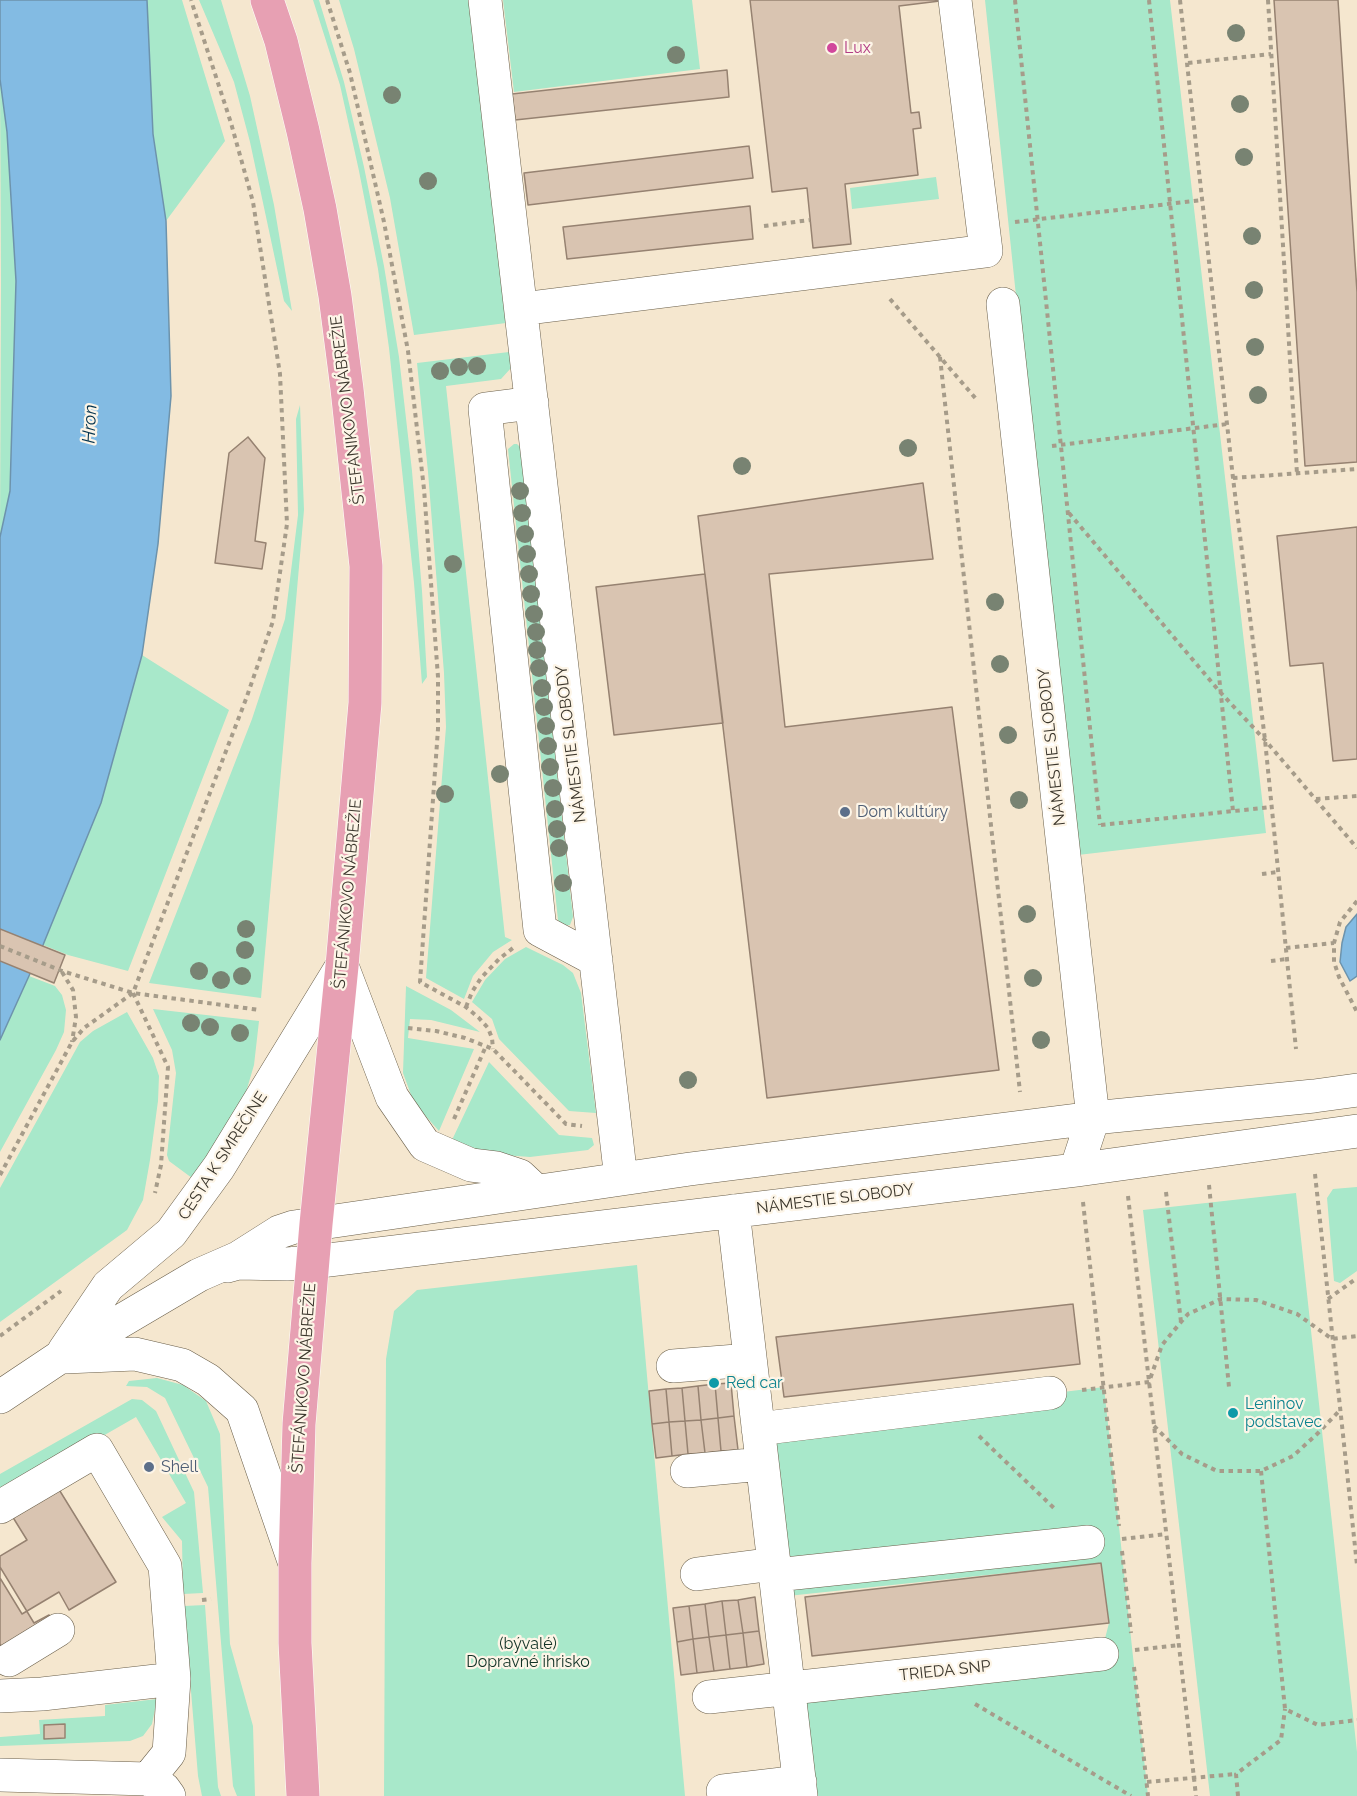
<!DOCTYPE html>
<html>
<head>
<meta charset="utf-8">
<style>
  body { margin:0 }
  canvas { display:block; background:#f5e7cf }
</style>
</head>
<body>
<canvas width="1357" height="1796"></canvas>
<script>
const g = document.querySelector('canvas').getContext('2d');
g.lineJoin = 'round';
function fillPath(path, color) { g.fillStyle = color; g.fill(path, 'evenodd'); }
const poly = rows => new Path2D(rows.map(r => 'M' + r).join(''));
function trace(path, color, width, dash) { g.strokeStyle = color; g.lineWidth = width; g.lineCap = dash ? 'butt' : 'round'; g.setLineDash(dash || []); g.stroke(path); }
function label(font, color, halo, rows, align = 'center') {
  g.font = font + ' Raleway,sans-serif'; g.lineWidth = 4.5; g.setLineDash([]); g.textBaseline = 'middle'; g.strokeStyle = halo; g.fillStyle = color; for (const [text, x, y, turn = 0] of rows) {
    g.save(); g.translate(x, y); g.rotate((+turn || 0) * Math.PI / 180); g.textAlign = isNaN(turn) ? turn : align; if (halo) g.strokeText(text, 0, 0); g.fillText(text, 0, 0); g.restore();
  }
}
const green = poly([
  [147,0,182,0,225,141,166,221,153,134],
  [199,0,221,0,250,96,274,205,292,311,284,301,250,142,234,82],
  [313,0,319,0,344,82,364,167,384,266,399,357,412,471,422,591,427,677,422,684,414,583,389,348,378,269,359,171,340,85],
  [339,0,469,0,506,323,414,335,390,198,354,49],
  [503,0,692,0,700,69,514,92],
  [985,0,1170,0,1266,833,1078,855,1035,477],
  [0,79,7,132,16,281,10,491,0,537,1,284],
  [936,177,939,199,852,209,850,188],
  [509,352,511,368,501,379,446,386,505,937,512,940,493,952,473,976,464,999,426,978,446,727,444,673,428,472,417,363],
  [300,405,304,510,261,998,149,983,252,719,285,619,298,515,296,419],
  [514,444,517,444,521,448,573,917,570,925,564,926,558,920,508,449],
  [142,655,229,710,128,971,68,955,43,945,101,803],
  [526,947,563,965,573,973,581,993,596,1113,569,1111,499,1039,492,1019,472,1002,485,980,505,959],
  [29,976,55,986,62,995,66,1010,64,1032,56,1050,0,1152,0,1040],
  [406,986,451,1010,480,1032,431,1020,410,1019,408,1038,474,1049,439,1131,414,1103,403,1073],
  [153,1009,259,1021,254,1065,244,1099,192,1178,169,1161,167,1155,176,1073,172,1050],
  [127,1012,153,1058,159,1076,158,1101,150,1160,143,1200,127,1230,0,1322,0,1188,80,1042,93,1031],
  [489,1062,559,1135,592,1138,594,1145,588,1150,530,1157,491,1154,452,1140],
  [1357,1187,1357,1271,1340,1283,1334,1281,1327,1198,1333,1189],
  [1296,1193,1357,1752,1357,1796,1210,1796,1143,1210],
  [637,1265,685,1796,384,1796,386,1359,394,1311,417,1290],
  [157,1378,183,1385,206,1401,220,1434,230,1644,253,1726,255,1796,237,1796,233,1786,208,1487,165,1398,147,1387,126,1386,129,1381],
  [1104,1387,1148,1796,801,1796,788,1688,1101,1654,1109,1623,1101,1563,778,1597,758,1429],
  [132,1399,142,1400,156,1411,194,1492,203,1593,183,1594,182,1541,162,1517,186,1503,136,1417,0,1495,0,1474],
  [205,1605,218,1787,221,1796,202,1796,198,1776,184,1606],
  [157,1699,152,1724,143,1736,130,1741,0,1746,0,1737,40,1734,39,1720,105,1716,105,1705]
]);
const water = poly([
  [0,0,147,0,153,134,166,221,171,396,158,544,142,655,101,803,43,945,0,1040,0,537,10,491,16,281,7,132,0,79,0,0],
  [1357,914,1357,976,1350,981,1340,962,1342,943,1346,927,1357,914]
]);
const building = poly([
  [750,0,948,0,899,6,911,113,919,112,921,128,913,129,918,175,845,184,851,244,813,248,807,188,772,192,750,0],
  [1274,0,1338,0,1357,292,1357,462,1305,466,1274,0],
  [727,70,729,97,515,120,512,94,727,70],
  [749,146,753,178,528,205,524,173,749,146],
  [750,206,753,239,567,259,563,227,750,206],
  [248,437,265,458,255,541,266,543,262,569,215,563,229,453,248,437],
  [923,483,933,559,769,574,785,727,952,707,999,1070,767,1098,698,516,923,483],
  [1357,527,1357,759,1333,761,1323,663,1290,666,1277,536,1357,527],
  [705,574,723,723,614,735,596,587,705,574],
  [0,929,65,955,54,983,0,961,0,929],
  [1073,1304,1080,1364,784,1397,776,1337,1073,1304],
  [731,1383,734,1416,718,1418,715,1384,731,1383],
  [715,1384,718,1418,701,1420,698,1386,715,1384],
  [698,1386,701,1420,685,1421,682,1388,698,1386],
  [682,1388,685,1421,669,1422,666,1389,682,1388],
  [666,1389,669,1422,652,1424,649,1391,666,1389],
  [734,1416,738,1450,721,1451,718,1418,734,1416],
  [718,1418,721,1451,705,1453,701,1420,718,1418],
  [701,1420,705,1453,688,1454,685,1421,701,1420],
  [685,1421,688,1454,672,1456,669,1422,685,1421],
  [669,1422,672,1456,656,1458,652,1424,669,1422],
  [55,1483,116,1582,69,1610,59,1592,22,1614,0,1578,0,1556,27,1540,9,1511,55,1483],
  [1101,1563,1109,1623,812,1656,805,1597,1101,1563],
  [0,1567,34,1623,49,1615,66,1641,17,1672,0,1644,0,1567],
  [755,1597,759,1631,743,1633,738,1600,755,1597],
  [738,1600,743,1633,726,1635,722,1601,738,1600],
  [722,1601,726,1635,709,1637,705,1604,722,1601],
  [705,1604,709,1637,693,1639,689,1606,705,1604],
  [689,1606,693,1639,677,1642,673,1608,689,1606],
  [759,1631,764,1664,747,1667,743,1633,759,1631],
  [743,1633,747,1667,730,1669,726,1635,743,1633],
  [726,1635,730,1669,714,1671,709,1637,726,1635],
  [709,1637,714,1671,697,1673,693,1639,709,1637],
  [693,1639,697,1673,681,1675,677,1642,693,1639],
  [65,1724,65,1738,44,1739,44,1725,65,1724]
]);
const path = poly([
  [327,0,350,73,384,222,408,351,424,489,438,677,438,729,420,982,466,1007,479,1018,488,1028,492,1038,493,1049],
  [1015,0,1100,825],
  [1149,0,1233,811],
  [1180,0,1233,478,1265,740,1296,1049],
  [1268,0,1297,474],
  [1188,63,1271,54],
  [1015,222,1202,200],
  [764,226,810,220],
  [890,299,977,400],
  [940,357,1020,1092],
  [1052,446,1227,424],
  [1233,478,1357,469],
  [1069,513,1220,692,1265,740,1357,848],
  [1316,799,1357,796],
  [1101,825,1272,807],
  [1262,874,1278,872],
  [1357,901,1340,922,1334,943,1334,962,1339,977,1357,1012],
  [0,946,62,971,133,993,260,1010],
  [1286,948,1334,943],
  [1271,961,1287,959],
  [62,972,73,990,76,1017,72,1042],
  [133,993,168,1067,161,1165,155,1193],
  [466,1007,472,992,481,978,499,959,513,948],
  [408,1028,436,1031,465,1038,493,1049,566,1124,582,1126],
  [454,1119,486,1046],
  [1315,1174,1357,1565],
  [0,1175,72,1042,84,1028,133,993,246,699,273,621,287,524,280,374,253,202,231,123,191,0],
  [1209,1185,1229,1387],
  [1166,1192,1181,1322],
  [1128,1196,1196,1796],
  [1083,1202,1119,1526],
  [1328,1299,1357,1278],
  [0,1336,61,1291],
  [1082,1390,1149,1382,1162,1345,1181,1322,1188,1314,1221,1299,1256,1300,1297,1314,1332,1339,1357,1336],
  [1154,1426,1182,1454,1217,1471,1261,1471,1293,1456,1317,1434,1340,1410],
  [979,1436,1056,1510],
  [1261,1471,1285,1709,1318,1725,1357,1720],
  [1122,1539,1166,1534],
  [1122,1551,1131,1633],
  [202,1600,211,1599],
  [1135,1650,1179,1645],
  [1134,1667,1148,1796],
  [975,1704,1131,1796],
  [1147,1782,1236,1774],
  [1238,1796,1236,1774,1281,1740,1285,1709]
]);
const minor = poly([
  [485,0,621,1179],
  [1003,304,1093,1118,1076,1170],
  [521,309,986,251,955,0],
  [532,403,485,409,540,930,596,960],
  [342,966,392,1097,425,1145,471,1165,496,1168,520,1176,536,1191],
  [733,1211,801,1796],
  [227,1266,238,1263,287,1264,312,1262,1076,1170,1357,1131],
  [64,1351,108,1286,171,1233,219,1167,342,966],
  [65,1357,135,1354,182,1365,208,1380,242,1410,294,1561],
  [673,1366,750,1360],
  [0,1397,60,1357,199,1275,238,1258,279,1232,294,1227,690,1169,1093,1118,1314,1096,1357,1090],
  [758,1429,1050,1393],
  [687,1471,762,1464],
  [0,1507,97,1450,165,1566,174,1679,42,1694,0,1696],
  [697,1574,774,1564],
  [776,1575,1088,1542],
  [9,1660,58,1630],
  [709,1697,1102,1654],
  [0,1775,148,1779,164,1789,169,1796],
  [148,1779,169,1753,174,1679],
  [723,1791,800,1782]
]);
const major = poly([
  [267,0,281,41,303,131,320,209,335,296,347,389,366,566,365,703,342,966,316,1224,299,1424,295,1563,295,1643,303,1796]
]);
const trees = [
  [1236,33],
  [676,55],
  [392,95],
  [1240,104],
  [1244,157],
  [428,181],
  [1252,236],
  [1254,290],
  [1255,347],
  [477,366],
  [459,367],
  [440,371],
  [1258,395],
  [908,448],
  [742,466],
  [520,491],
  [522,513],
  [525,534],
  [527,554],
  [453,564],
  [529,574],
  [531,594],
  [995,602],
  [534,614],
  [536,632],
  [537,650],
  [1000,664],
  [539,668],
  [542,688],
  [544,707],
  [546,726],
  [1008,735],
  [548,746],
  [550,767],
  [500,774],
  [553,788],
  [445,794],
  [1019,800],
  [555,809],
  [557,829],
  [559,848],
  [563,883],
  [1027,914],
  [246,929],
  [245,950],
  [199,971],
  [242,976],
  [1033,978],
  [221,980],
  [191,1023],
  [210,1027],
  [240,1033],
  [1041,1040],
  [688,1080]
];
const markers = [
  [832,48,6,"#d1479c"],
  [845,812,6,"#5c6f8a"],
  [714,1383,6,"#0f9aa8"],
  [1233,1413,6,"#0f9aa8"],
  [149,1467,6,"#5c6f8a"]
];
const hotelNames = [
  ["Lux",844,48]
];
const streetNames = [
  ["ŠTEFÁNIKOVO NÁBREŽIE",348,410,-97],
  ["NÁMESTIE SLOBODY",571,744,-97],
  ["NÁMESTIE SLOBODY",1052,747,-96],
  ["ŠTEFÁNIKOVO NÁBREŽIE",348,894,-85],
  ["CESTA K SMREČINE",223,1156,-57],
  ["NÁMESTIE SLOBODY",835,1199,-7],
  ["ŠTEFÁNIKOVO NÁBREŽIE",304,1378,-86],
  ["TRIEDA SNP",945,1671,-6]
];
const serviceNames = [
  ["Dom kultúry",857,812],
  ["Shell",161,1467]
];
const cultureNames = [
  ["Red car",726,1383],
  ["Leninov",1245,1404],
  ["podstavec",1245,1422]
];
const parkNames = [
  ["(bývalé)",528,1644],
  ["Dopravné ihrisko",528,1662]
];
const waterNames = [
  ["Hron",90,424,-87]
];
fillPath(green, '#a8e8ca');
fillPath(water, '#83bbe3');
trace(water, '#6d93ac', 1.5);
fillPath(building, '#d9c4b1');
trace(building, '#968271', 1.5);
trace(minor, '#6a5f4a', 34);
trace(major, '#fff', 34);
trace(path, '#a69c8a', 4, [4.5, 4.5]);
trace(minor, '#fff', 33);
trace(major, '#e7a0b3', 33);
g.fillStyle = '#788372';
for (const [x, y] of trees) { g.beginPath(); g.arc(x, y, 9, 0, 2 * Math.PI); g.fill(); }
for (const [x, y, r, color] of markers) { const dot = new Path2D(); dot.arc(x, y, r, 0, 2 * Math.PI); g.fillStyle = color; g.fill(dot); trace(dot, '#fdf5e7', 2); }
label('16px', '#b23c85', '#fdf5e7', hotelNames, 'left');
label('16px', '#3b362c', '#fdf5e7', streetNames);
label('16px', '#4e5e75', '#fdf5e7', serviceNames, 'left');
label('16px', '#0d838f', '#fdf5e7', cultureNames, 'left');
label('16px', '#123226', '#fdf5e7', parkNames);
label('italic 18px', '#05344f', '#fdf5e7', waterNames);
</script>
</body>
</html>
